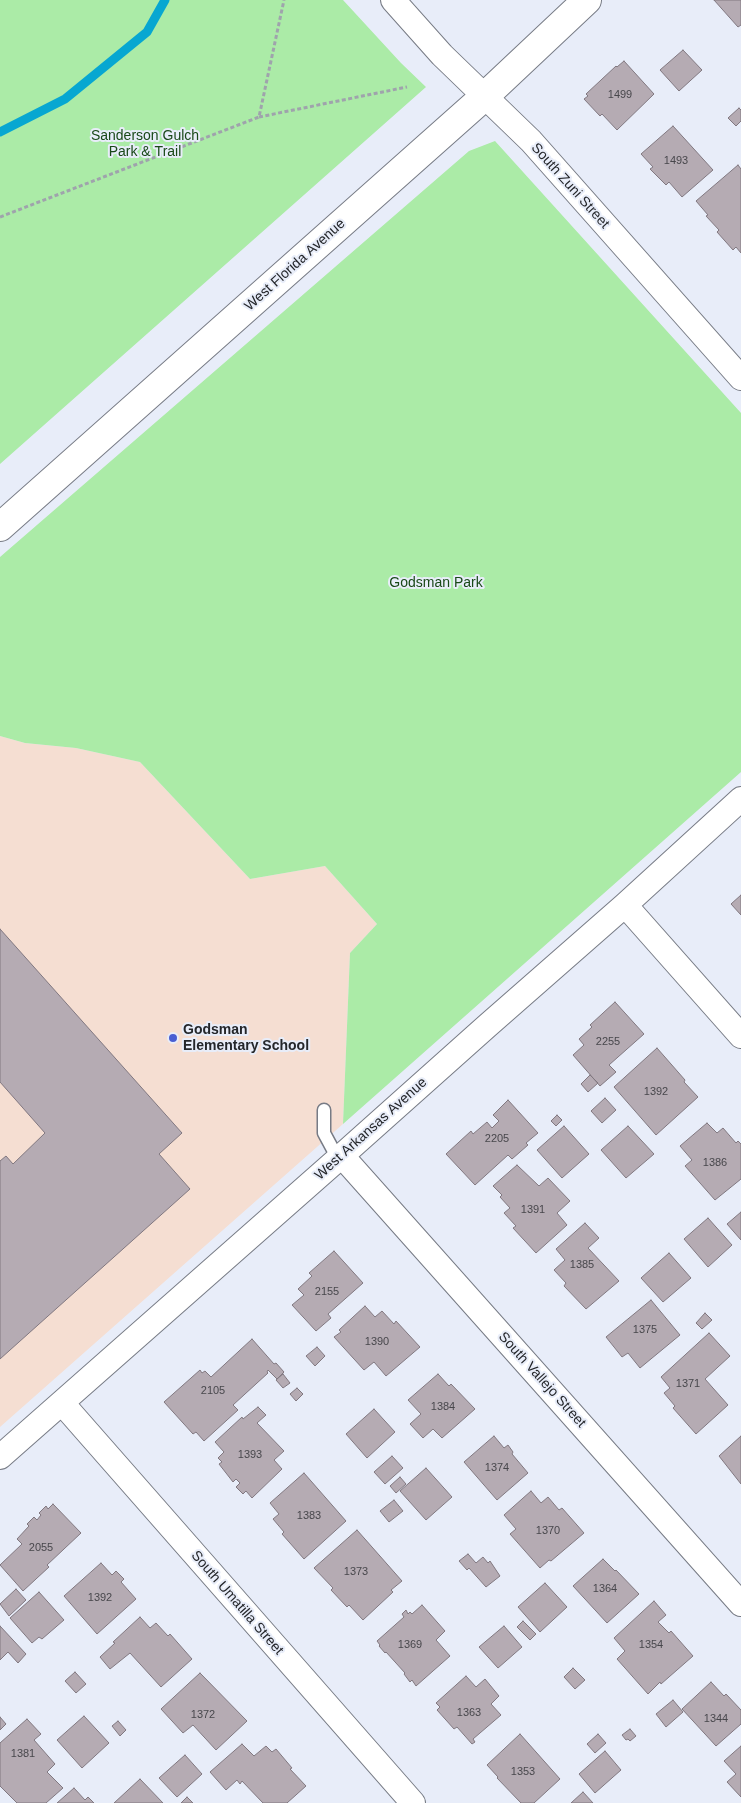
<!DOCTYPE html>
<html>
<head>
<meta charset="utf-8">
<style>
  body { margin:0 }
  canvas { display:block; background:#e8edf9 }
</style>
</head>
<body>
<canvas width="741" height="1803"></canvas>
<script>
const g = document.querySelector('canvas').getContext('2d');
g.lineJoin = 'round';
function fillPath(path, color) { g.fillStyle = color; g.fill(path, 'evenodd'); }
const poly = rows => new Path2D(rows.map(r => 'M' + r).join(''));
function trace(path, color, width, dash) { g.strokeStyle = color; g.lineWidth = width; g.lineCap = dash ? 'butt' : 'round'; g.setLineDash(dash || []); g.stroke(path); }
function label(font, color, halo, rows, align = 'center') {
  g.font = font + ' Arial,sans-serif'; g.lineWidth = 4; g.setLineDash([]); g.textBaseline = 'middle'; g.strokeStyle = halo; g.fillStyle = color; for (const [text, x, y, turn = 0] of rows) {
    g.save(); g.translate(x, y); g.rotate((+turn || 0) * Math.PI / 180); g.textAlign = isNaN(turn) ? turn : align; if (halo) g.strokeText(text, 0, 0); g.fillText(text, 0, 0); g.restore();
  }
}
const education = poly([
  [0,736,25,743,76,748,140,762,250,879,325,866,377,924,350,953,343,1124,0,1427]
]);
const green = poly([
  [0,0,343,0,401,63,426,87,0,464],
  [495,141,741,413,741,772,343,1124,350,953,377,924,325,866,250,879,140,762,76,748,25,743,0,736,0,557,469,151]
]);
const stream = poly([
  [0,132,65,99,147,32,165,0]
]);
const building = poly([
  [714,0,741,0,741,25,738,27,714,0],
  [683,50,702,70,679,91,660,70,683,50],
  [624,61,654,94,617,130,602,114,600,116,584,99,588,96,586,94,616,66,617,67,624,61],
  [739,108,741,110,741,121,736,126,728,118,739,108],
  [673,126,713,170,682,197,669,182,666,185,650,169,653,167,641,154,673,126],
  [738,165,741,169,741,253,736,247,733,250,717,232,719,230,706,216,708,215,696,201,738,165],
  [741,895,741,915,731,904,741,895],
  [0,929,182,1133,159,1154,190,1189,0,1359,0,1161,6,1156,13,1164,45,1133,0,1082,0,929],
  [615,1002,644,1034,609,1065,616,1072,600,1086,573,1055,584,1045,579,1039,592,1027,590,1025,615,1002],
  [657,1048,685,1080,684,1082,698,1097,656,1135,614,1087,657,1048],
  [590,1075,598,1083,588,1092,581,1084,590,1075],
  [605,1098,616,1110,602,1123,591,1111,605,1098],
  [508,1100,538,1133,526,1143,528,1145,512,1159,508,1155,475,1185,446,1154,471,1131,473,1134,487,1122,492,1128,499,1121,493,1115,508,1100],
  [557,1115,562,1120,556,1126,551,1121,557,1115],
  [707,1123,717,1133,723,1128,736,1143,738,1141,741,1144,741,1179,715,1200,685,1166,692,1160,680,1146,707,1123],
  [564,1126,589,1154,562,1178,537,1150,564,1126],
  [628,1126,654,1154,626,1178,601,1150,628,1126],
  [517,1165,539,1186,548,1178,570,1201,557,1213,567,1225,536,1253,513,1228,516,1226,504,1213,510,1208,500,1197,502,1195,493,1186,517,1165],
  [741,1212,741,1240,727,1224,741,1212],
  [708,1218,732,1245,708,1267,684,1239,708,1218],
  [585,1223,599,1238,588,1248,619,1281,586,1309,564,1286,566,1283,554,1270,565,1260,556,1249,585,1223],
  [334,1251,363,1283,328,1314,331,1318,316,1331,292,1305,304,1295,298,1289,312,1276,309,1273,334,1251],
  [669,1253,691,1278,663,1302,641,1278,669,1253],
  [651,1300,680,1335,640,1368,628,1353,622,1357,606,1337,651,1300],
  [365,1306,375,1317,382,1311,394,1324,396,1321,420,1347,386,1376,374,1362,364,1370,334,1337,341,1332,339,1330,365,1306],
  [705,1313,712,1320,702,1329,696,1323,705,1313],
  [709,1333,730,1356,705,1379,728,1405,696,1434,673,1408,675,1406,664,1393,670,1388,661,1377,709,1333],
  [252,1339,274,1364,276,1363,284,1372,277,1379,268,1370,267,1372,268,1373,233,1405,238,1410,204,1441,196,1432,193,1434,164,1402,200,1370,202,1373,205,1371,211,1377,252,1339],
  [317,1347,325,1356,315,1366,306,1356,317,1347],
  [283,1374,290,1383,283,1388,276,1380,283,1374],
  [438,1374,449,1386,451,1384,475,1409,442,1438,433,1429,423,1438,410,1424,421,1414,408,1400,438,1374],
  [297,1388,303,1394,296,1401,290,1394,297,1388],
  [258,1407,266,1415,257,1423,284,1451,274,1460,282,1469,252,1498,246,1491,243,1494,236,1487,240,1483,236,1479,233,1482,219,1464,222,1462,218,1458,224,1452,215,1442,242,1417,243,1419,258,1407],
  [374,1409,395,1432,367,1458,346,1434,374,1409],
  [494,1436,504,1448,508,1445,513,1452,512,1454,528,1473,497,1500,464,1462,494,1436],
  [741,1436,741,1484,719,1456,741,1436],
  [392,1456,403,1468,385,1484,374,1472,392,1456],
  [426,1468,452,1497,426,1520,400,1491,426,1468],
  [304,1473,346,1521,304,1559,282,1534,284,1532,273,1519,279,1514,270,1503,304,1473],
  [400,1477,406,1484,396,1493,390,1486,400,1477],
  [531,1491,541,1503,548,1497,559,1510,562,1508,584,1533,551,1561,549,1560,540,1568,510,1534,516,1529,504,1515,531,1491],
  [394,1500,403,1511,389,1522,380,1511,394,1500],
  [53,1504,81,1533,47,1565,49,1567,23,1591,0,1565,22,1544,17,1539,29,1526,27,1524,34,1517,37,1520,41,1515,39,1513,46,1506,48,1509,53,1504],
  [357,1530,402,1581,391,1590,393,1592,363,1620,349,1605,347,1607,331,1590,333,1588,314,1568,357,1530],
  [468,1554,476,1563,483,1557,488,1563,490,1561,500,1576,486,1587,469,1568,467,1570,459,1561,468,1554],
  [603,1559,615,1571,616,1570,639,1594,607,1623,573,1586,603,1559],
  [101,1563,112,1575,116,1571,124,1579,121,1582,136,1599,97,1634,64,1596,101,1563],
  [545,1583,567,1607,540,1632,518,1607,545,1583],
  [16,1589,26,1600,9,1616,0,1604,16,1589],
  [39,1592,64,1620,42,1639,39,1637,32,1643,10,1618,39,1592],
  [654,1601,666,1615,658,1622,669,1633,671,1631,693,1656,661,1684,660,1682,648,1694,617,1659,625,1651,614,1638,654,1601],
  [422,1605,445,1631,436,1640,450,1656,416,1686,412,1680,410,1682,404,1674,405,1673,386,1652,385,1653,379,1646,380,1645,377,1641,404,1617,402,1614,406,1610,408,1614,410,1612,412,1614,422,1605],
  [140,1617,150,1628,156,1623,168,1636,170,1634,192,1659,161,1687,130,1653,110,1669,100,1657,115,1643,113,1642,140,1617],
  [523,1621,536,1634,530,1640,517,1627,523,1621],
  [0,1626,26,1654,18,1663,8,1652,0,1660,0,1626],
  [504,1626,522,1647,498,1668,479,1647,504,1626],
  [573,1668,585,1680,575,1689,564,1677,573,1668],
  [75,1672,86,1684,76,1693,65,1681,75,1672],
  [200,1673,247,1721,216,1750,193,1725,183,1733,161,1709,200,1673],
  [466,1676,476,1687,485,1679,499,1696,491,1704,501,1715,473,1739,475,1742,472,1744,457,1727,454,1729,437,1710,440,1707,436,1703,466,1676],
  [711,1682,724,1696,726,1694,741,1710,741,1724,716,1746,682,1709,711,1682],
  [673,1700,683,1712,666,1727,656,1714,673,1700],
  [84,1716,109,1743,82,1768,57,1740,84,1716],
  [0,1717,6,1724,0,1730,0,1717],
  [27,1719,41,1734,34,1740,55,1764,47,1772,63,1788,46,1803,17,1803,0,1786,0,1743,27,1719],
  [118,1721,126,1730,120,1736,112,1726,118,1721],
  [630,1729,636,1736,630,1741,628,1739,626,1740,622,1735,630,1729],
  [520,1734,560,1779,534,1803,521,1803,497,1778,498,1777,487,1765,520,1734],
  [598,1734,606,1743,595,1753,587,1744,598,1734],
  [242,1744,254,1756,266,1746,272,1752,276,1749,292,1768,290,1769,306,1786,287,1803,263,1803,242,1781,240,1784,237,1780,226,1790,210,1772,242,1744],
  [741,1746,741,1797,727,1782,736,1774,724,1761,741,1746],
  [605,1751,621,1770,595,1793,579,1774,605,1751],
  [185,1755,202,1774,177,1797,159,1778,185,1755],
  [140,1779,163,1803,114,1803,140,1779],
  [74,1788,85,1800,88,1797,94,1803,57,1803,74,1788],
  [583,1792,593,1803,571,1803,583,1792],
  [187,1797,193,1803,181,1803,187,1797]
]);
const path = poly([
  [259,117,407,87],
  [0,217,259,117,284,0]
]);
const lane = poly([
  [324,1110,324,1133,338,1159]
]);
const street = poly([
  [393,0,442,55,531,141,741,378],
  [625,905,741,1036],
  [342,1156,741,1604],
  [62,1403,413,1803],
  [0,1457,338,1159,487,1026,625,905,741,799]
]);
const secondary = poly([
  [0,527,485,96,587,0]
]);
const markers = [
  [173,1038,5,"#495ed2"]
];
const numberNames = [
  ["1499",620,95],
  ["1493",676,161],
  ["2255",608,1042],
  ["1392",656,1092],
  ["2205",497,1139],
  ["1386",715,1163],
  ["1391",533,1210],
  ["1385",582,1265],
  ["2155",327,1292],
  ["1375",645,1330],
  ["1390",377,1342],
  ["1371",688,1384],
  ["2105",213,1391],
  ["1384",443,1407],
  ["1393",250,1455],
  ["1374",497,1468],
  ["1383",309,1516],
  ["1370",548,1531],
  ["2055",41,1548],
  ["1373",356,1572],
  ["1364",605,1589],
  ["1392",100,1598],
  ["1369",410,1645],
  ["1354",651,1645],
  ["1363",469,1713],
  ["1372",203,1715],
  ["1344",716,1719],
  ["1381",23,1754],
  ["1353",523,1772]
];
const parkNames = [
  ["Sanderson Gulch",145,136],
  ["Park & Trail",145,152],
  ["Godsman Park",436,583]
];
const streetNames = [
  ["South Zuni Street",570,186,48],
  ["West Florida Avenue",295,265,-42],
  ["West Arkansas Avenue",371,1129,-42],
  ["South Vallejo Street",542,1380,48],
  ["South Umatilla Street",237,1603,49]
];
const poiNames = [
  ["Godsman",183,1030],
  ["Elementary School",183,1046]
];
fillPath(education, '#f5ded2');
fillPath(green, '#abeba7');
trace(stream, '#07a7d1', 9);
fillPath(building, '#b5abb3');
trace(building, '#817880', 1);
trace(lane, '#777b85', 15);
trace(street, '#777b85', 26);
trace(secondary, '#777b85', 30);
trace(path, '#9fa3ac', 3, [4, 2.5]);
trace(lane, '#fff', 12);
trace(street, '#fff', 24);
trace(secondary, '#fff', 28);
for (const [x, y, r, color] of markers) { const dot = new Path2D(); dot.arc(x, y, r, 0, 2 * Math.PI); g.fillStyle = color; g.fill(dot); trace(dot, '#e8edf9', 2); }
label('11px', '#48474c', null, numberNames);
label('14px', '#194918', '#e8edf9', parkNames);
label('14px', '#24262a', '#e8edf9', streetNames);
label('bold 14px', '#24262a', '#e8edf9', poiNames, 'left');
</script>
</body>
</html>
